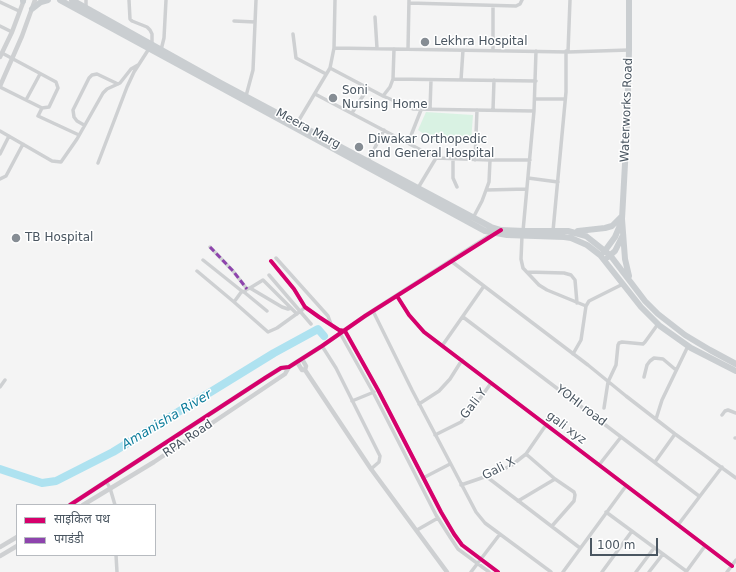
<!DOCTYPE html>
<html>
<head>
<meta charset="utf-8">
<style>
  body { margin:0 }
  #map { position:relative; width:736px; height:572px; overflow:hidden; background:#f4f4f4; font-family:"DejaVu Sans","Noto Sans Devanagari",sans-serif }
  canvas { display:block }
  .legend { position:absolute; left:16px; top:504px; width:140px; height:52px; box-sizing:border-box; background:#fff; border:1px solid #b7bbc0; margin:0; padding:5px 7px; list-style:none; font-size:12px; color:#4a5661 }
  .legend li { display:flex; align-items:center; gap:8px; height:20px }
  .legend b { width:20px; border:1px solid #b7bbc0 }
  .scale { position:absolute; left:590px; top:538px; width:68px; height:18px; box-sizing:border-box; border:2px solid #4a5661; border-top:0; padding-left:5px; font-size:12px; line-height:14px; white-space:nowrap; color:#4a5661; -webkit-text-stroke:3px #fff; paint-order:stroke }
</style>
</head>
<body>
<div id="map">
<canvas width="736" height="572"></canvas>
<ul class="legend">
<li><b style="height:5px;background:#d6006c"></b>साइकिल पथ</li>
<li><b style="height:5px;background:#8e44ad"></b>पगडंडी</li>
</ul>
<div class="scale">100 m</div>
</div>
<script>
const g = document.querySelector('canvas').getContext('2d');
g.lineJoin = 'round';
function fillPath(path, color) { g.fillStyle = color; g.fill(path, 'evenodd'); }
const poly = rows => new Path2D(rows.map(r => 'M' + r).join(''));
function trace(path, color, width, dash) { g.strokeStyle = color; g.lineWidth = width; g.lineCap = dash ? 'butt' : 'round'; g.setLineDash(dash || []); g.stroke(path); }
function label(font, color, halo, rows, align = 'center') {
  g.font = font + ' "DejaVu Sans",sans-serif'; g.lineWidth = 3; g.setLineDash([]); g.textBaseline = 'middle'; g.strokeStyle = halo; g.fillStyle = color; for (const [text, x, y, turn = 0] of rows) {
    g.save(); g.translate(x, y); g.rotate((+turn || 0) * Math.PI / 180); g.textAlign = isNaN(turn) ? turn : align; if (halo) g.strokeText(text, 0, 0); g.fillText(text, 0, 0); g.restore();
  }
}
const green = poly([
  [426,112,473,115,471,142,436,142,418,130]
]);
const river = poly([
  [0,469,42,483,56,481,113,452,274,353,318,329,324,336]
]);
const minor = poly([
  [0,2,19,11],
  [409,3,516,6,520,4,522,0],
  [86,8,86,0],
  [375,17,377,48],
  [234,21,255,22],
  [0,26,12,32],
  [293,34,296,58,326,74],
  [334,48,568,52,629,50],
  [408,49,409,0],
  [161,50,164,38,166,0],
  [493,51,493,6],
  [568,52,570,0],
  [330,68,383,96,413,109,534,111],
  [393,79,536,81],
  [461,80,463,50],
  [0,87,42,108,49,107,58,88,56,82,2,53],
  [315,94,436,158,490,160,530,160],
  [246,96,253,70,256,0],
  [383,96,390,87,393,79,394,49],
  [535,99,565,99],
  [26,100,40,74],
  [42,108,38,116,79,135],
  [430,109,431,80],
  [493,110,494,80],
  [352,113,368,88],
  [84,125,77,121,74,117,73,110,89,78,92,75,97,74,118,84],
  [296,125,330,68,334,48,335,0],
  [0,131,52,161,61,162,77,139,103,93,107,89,120,83,131,69,138,65],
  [408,143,421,110],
  [0,154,9,136],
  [453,159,453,178,457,187],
  [475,160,477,110],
  [368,161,384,130],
  [98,163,127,87,134,72,152,44,152,34,150,30,147,27,132,21,130,19,129,0],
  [528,178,558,182],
  [0,179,6,176,23,144],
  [418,188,436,158],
  [486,190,527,189],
  [473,218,482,201,489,182,490,160],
  [523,231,534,111,536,51],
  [553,231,566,92,566,51],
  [522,236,521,259,523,268,539,285,547,290,586,306],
  [210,247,233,271,247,289],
  [276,258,328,316,331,324],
  [203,260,243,292],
  [271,261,294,289,305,307,319,317,339,330,345,331,378,390,441,512,454,534,462,545,498,572],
  [451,261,588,365,626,396,675,434,736,478],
  [197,271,234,302],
  [527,272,564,273,571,275,575,280,577,303],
  [269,275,311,324],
  [250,288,282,307,288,309,291,308],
  [242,291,234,302,268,332,277,328,302,310,305,307],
  [397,296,409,315,424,332,732,566],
  [267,311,244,292,247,289,250,288,263,280,297,314],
  [373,311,412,390,476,512,485,523,551,572],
  [463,317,699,496],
  [340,333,373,392,436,515,450,537,458,549,489,572],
  [322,346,336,368,380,456,379,462,371,469],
  [442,346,484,286],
  [573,354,581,340,586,306,589,301,623,284],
  [644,377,647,365,650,361,654,358,663,359,676,370],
  [0,387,5,380],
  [352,401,374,392],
  [419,404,439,391,450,379,462,360],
  [604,408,608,382,616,365,618,345,619,343,622,342,643,344,645,342,658,324],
  [722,415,725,411,728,410,736,413],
  [656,419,662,400,688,346],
  [435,435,461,422,477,403,491,383],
  [735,438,736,438],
  [526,454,555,479,574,492,575,495,574,501,552,526],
  [655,462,675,434],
  [599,465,621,437],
  [487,477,580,548],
  [423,478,450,464],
  [106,481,110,488,115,505],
  [461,485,496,473,512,465,526,454,546,425],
  [518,501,555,479],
  [606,512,686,571],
  [678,525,722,467],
  [417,530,438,518],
  [116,555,117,572],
  [471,572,500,534],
  [563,572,626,486],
  [602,572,632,531],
  [636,572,654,548],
  [649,572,663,554],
  [686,572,705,546],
  [727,572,736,560]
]);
const tertiary = poly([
  [0,57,12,32,24,0],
  [0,86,22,36,35,0],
  [297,362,302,370,305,370,306,366,302,359],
  [305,370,371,469,447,572],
  [70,505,265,378,281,368,289,367,322,346,365,316,496,232],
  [83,505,154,462,285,374,289,367],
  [0,547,17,537],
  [0,556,17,546]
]);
const primary = poly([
  [23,0,23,1],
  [60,0,485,231,507,235,564,237,571,238,587,245,600,255,641,307,660,326,691,348,736,371],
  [72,0,221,83,491,227,501,230,524,231,568,231,586,236,610,255,645,301,658,314,685,335,710,350,736,364],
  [32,9,41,2,48,0],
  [578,231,605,228,612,226,622,216],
  [604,252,615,237,621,223],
  [608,257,615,251,622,237],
  [629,276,625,259,622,219,627,127,629,50,629,0]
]);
const quiet = poly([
  [210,247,233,271,247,289]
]);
const cycleway = poly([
  [271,261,294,289,305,307,319,317,339,330,345,331,378,390,441,512,454,534,462,545,498,572],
  [397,296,409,315,424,332,732,566],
  [70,505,265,378,281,368,289,367,322,346,365,316,501,230]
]);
const markers = [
  [425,42,5,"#868d94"],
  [333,98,5,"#868d94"],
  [359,147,5,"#868d94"],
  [16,238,5,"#868d94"]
];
const poiNames = [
  ["Lekhra Hospital",434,42],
  ["Soni",342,91],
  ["Nursing Home",342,105],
  ["Diwakar Orthopedic",368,140],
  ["and General Hospital",368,154],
  ["TB Hospital",25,238]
];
const streetNames = [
  ["Waterworks Road",627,110,-88],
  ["Meera Marg",308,129,28],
  ["Gali Y",474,404,-52],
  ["YOHI road",581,406,37],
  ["gali xyz",566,428,37],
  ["RPA Road",188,439,-34],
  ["Gali X",499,469,-27]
];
const waterNames = [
  ["Amanisha River",167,420,-31]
];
fillPath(green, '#d9f2e3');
trace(river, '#aee2f0', 8);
trace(minor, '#ced0d2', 3.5);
trace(tertiary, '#ced0d2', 4.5);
trace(primary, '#caced1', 6);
trace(quiet, '#8e44ad', 3, [6, 3]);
trace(cycleway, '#d6006c', 4);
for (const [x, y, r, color] of markers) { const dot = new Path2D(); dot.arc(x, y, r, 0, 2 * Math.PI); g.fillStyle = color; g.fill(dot); trace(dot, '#fff', 1.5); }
label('12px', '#4a5661', '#fff', poiNames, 'left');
label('12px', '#4a5661', '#fff', streetNames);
label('italic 13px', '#0c7c9b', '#fff', waterNames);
</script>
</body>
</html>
